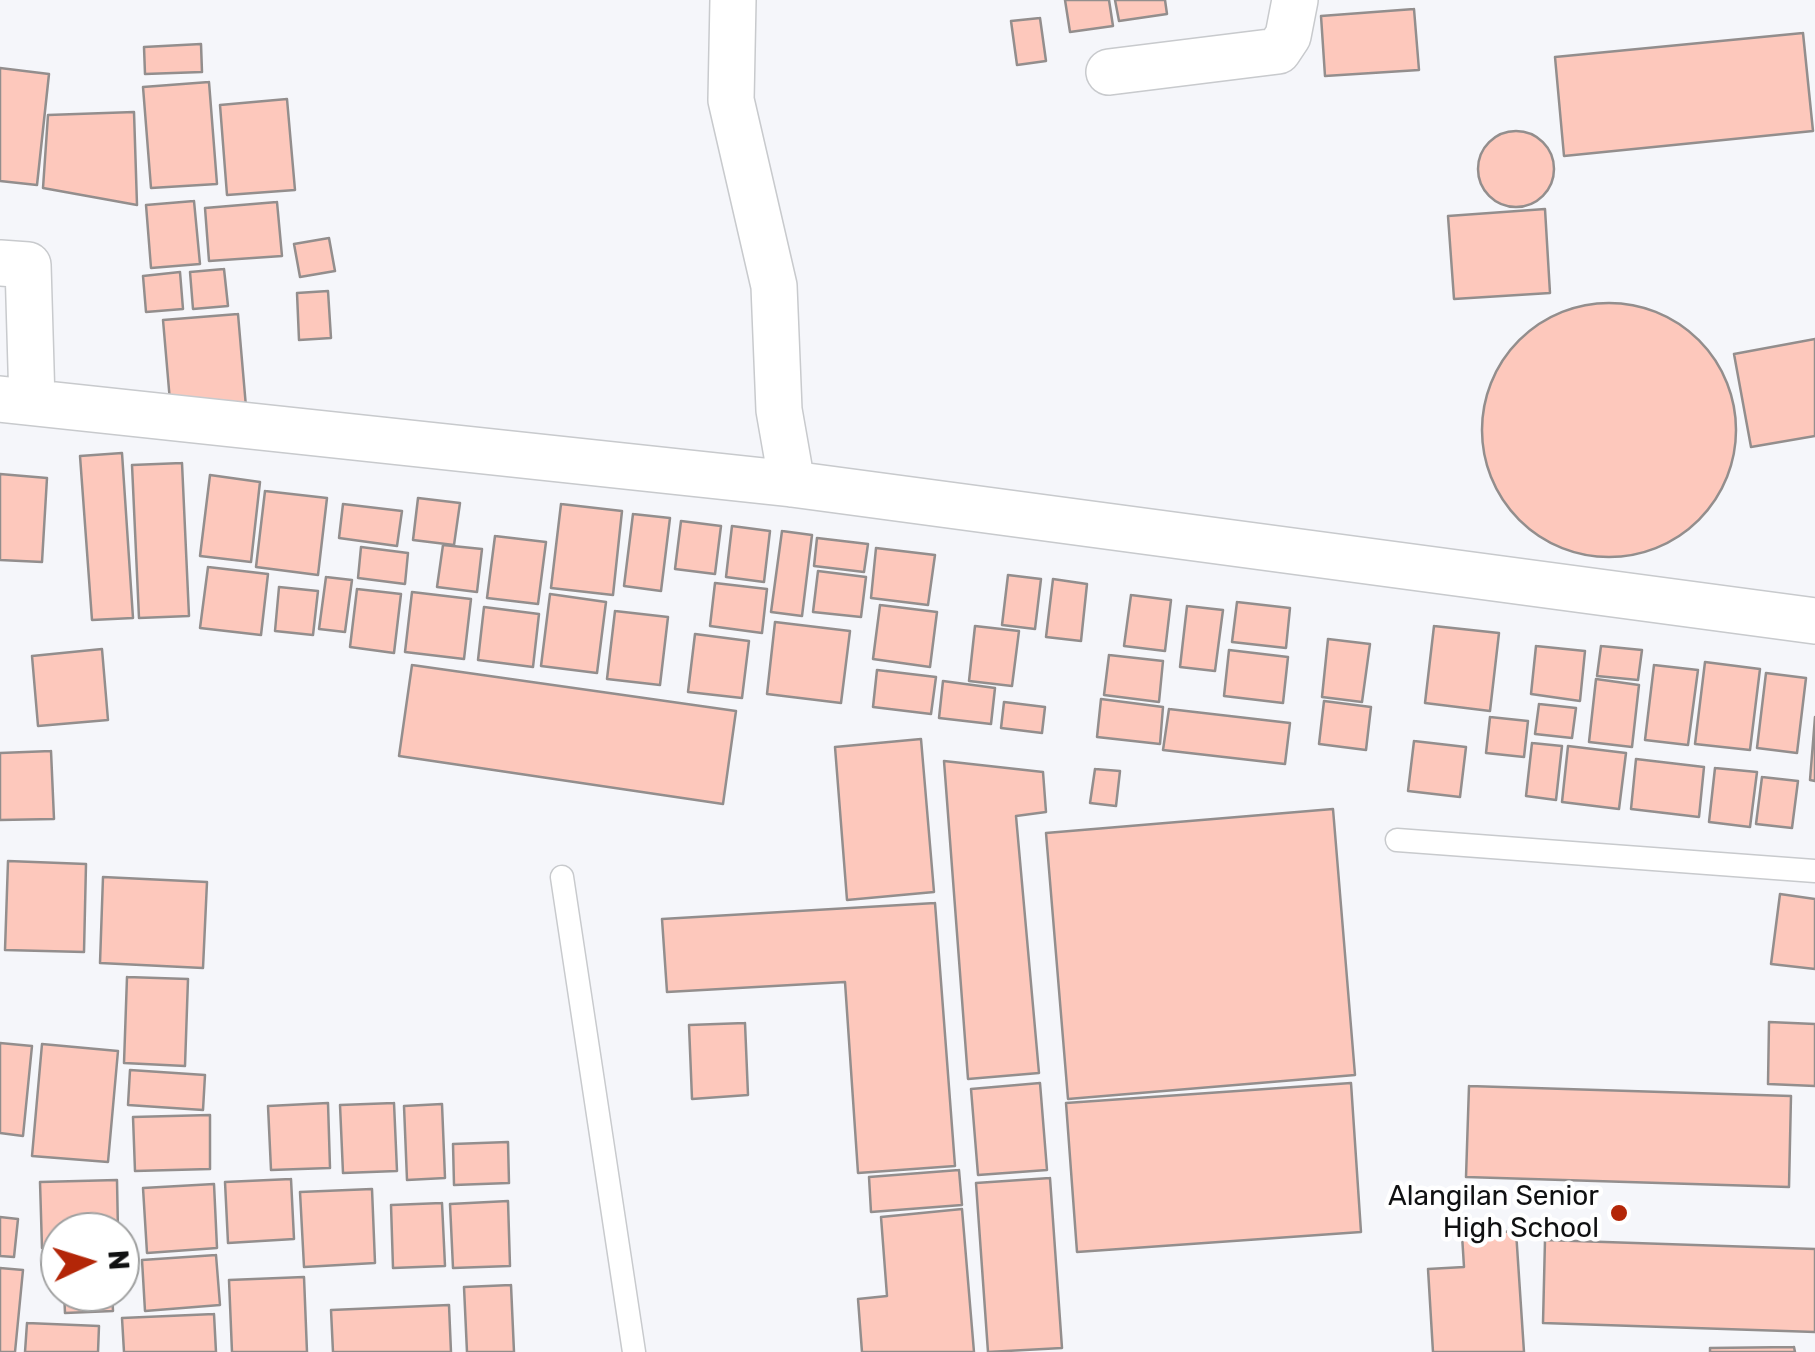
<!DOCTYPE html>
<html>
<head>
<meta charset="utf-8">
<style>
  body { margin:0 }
  #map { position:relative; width:1815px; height:1352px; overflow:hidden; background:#f5f6fa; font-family:Rubik,sans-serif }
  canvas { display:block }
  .north { position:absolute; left:40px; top:1212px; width:100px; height:100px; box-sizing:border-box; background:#fff; border:2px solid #9fa0a0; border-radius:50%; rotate:86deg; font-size:28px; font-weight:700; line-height:40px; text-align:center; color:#101112 }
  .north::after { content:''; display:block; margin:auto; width:35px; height:45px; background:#b32608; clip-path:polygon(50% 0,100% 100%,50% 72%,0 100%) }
</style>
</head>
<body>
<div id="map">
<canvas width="1815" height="1352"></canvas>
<div class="north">N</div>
</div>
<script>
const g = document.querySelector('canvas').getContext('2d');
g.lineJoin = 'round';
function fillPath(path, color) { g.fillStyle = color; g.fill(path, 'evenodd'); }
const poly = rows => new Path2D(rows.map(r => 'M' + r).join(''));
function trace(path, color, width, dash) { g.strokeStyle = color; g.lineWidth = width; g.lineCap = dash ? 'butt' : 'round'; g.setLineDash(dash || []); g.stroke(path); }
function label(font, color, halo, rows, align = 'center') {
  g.font = font + ' Rubik,sans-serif'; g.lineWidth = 9; g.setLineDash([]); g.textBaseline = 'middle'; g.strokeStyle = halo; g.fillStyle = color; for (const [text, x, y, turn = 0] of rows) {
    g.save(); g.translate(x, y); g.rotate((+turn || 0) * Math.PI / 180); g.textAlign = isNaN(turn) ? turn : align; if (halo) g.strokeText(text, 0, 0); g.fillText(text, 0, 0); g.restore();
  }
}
const building = poly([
  [1065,0,1109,0,1113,26,1070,32,1065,0],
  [1115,0,1165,0,1167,14,1119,21,1115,0],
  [1414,9,1419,70,1325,76,1321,16,1414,9],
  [1040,18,1046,61,1017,65,1011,21,1040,18],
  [1803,33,1813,131,1564,156,1555,57,1803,33],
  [201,44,202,72,145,74,144,47,201,44],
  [0,68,49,74,37,185,0,181,0,68],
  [209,82,217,184,151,188,143,87,209,82],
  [287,99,295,190,227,195,220,105,287,99],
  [134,112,137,205,43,188,48,115,134,112],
  '1478 169a38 38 0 1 1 76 0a38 38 0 1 1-76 0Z',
  [194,201,200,264,151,268,146,205,194,201],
  [277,202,282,256,209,261,205,208,277,202],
  [1545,209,1550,293,1454,299,1448,216,1545,209],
  [329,238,335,271,300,277,294,244,329,238],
  [224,269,228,306,193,309,190,272,224,269],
  [180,272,183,309,146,312,143,276,180,272],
  [328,291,331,338,299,340,297,293,328,291],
  '1482 430a127 127 0 1 1 254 0a127 127 0 1 1-254 0Z',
  [238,314,246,407,171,413,163,320,238,314],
  [1815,339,1815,436,1751,447,1734,354,1815,339],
  [122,453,133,618,92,620,80,456,122,453],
  [182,463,189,616,139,618,132,465,182,463],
  [0,474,47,478,42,562,0,560,0,474],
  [210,475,260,482,251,562,200,556,210,475],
  [265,491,327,498,318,575,256,567,265,491],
  [418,498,460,503,454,545,413,540,418,498],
  [343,504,402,511,397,546,339,538,343,504],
  [561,504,622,511,613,595,551,588,561,504],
  [633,514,670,518,661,591,624,586,633,514],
  [681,521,721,526,715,574,675,569,681,521],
  [732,526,770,531,764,582,726,577,732,526],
  [782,531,812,535,802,616,771,612,782,531],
  [495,536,546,542,538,604,487,598,495,536],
  [817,538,868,544,864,572,814,566,817,538],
  [443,545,482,549,477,592,437,587,443,545],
  [361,547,408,553,405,584,358,578,361,547],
  [876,548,935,555,928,605,871,598,876,548],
  [208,567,268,574,261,635,200,628,208,567],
  [818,571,866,577,861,617,813,612,818,571],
  [1008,575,1041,579,1035,629,1002,625,1008,575],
  [326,577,352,580,345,632,319,629,326,577],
  [1053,579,1087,584,1081,641,1046,637,1053,579],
  [715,583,767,589,762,633,710,626,715,583],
  [279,587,318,591,313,635,275,631,279,587],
  [357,589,401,594,394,653,350,647,357,589],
  [412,592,471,599,464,659,405,652,412,592],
  [550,594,606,602,597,673,541,666,550,594],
  [1131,595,1171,600,1165,651,1124,646,1131,595],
  [1237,602,1290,608,1286,648,1232,642,1237,602],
  [880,605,937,612,930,667,873,659,880,605],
  [1187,606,1223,610,1215,671,1180,667,1187,606],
  [484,607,539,614,533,667,478,660,484,607],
  [615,611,668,617,660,685,607,679,615,611],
  [775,622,850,631,841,703,767,694,775,622],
  [975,626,1019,631,1012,686,969,681,975,626],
  [1434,626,1499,633,1490,711,1425,703,1434,626],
  [695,634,749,641,742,698,688,692,695,634],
  [1328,639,1370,644,1362,702,1322,697,1328,639],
  [1536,646,1585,651,1580,701,1531,694,1536,646],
  [1601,646,1642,650,1638,680,1597,676,1601,646],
  [102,649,108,720,38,726,32,656,102,649],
  [1229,650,1288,657,1283,703,1224,696,1229,650],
  [1109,655,1163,661,1159,702,1104,695,1109,655],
  [1705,662,1760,669,1750,750,1695,744,1705,662],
  [412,665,736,711,723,804,399,756,412,665],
  [1654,665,1698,670,1688,745,1645,740,1654,665],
  [877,670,936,677,931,714,873,707,877,670],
  [1766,673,1806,678,1797,753,1757,748,1766,673],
  [1596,679,1639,685,1632,747,1589,742,1596,679],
  [943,681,995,688,991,724,939,718,943,681],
  [1101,699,1163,707,1160,744,1097,737,1101,699],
  [1324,701,1371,707,1366,750,1319,744,1324,701],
  [1004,702,1045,707,1042,733,1001,728,1004,702],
  [1539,704,1576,708,1572,738,1535,734,1539,704],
  [1169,709,1290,723,1285,764,1163,750,1169,709],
  [1490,717,1528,721,1524,757,1486,753,1490,717],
  [1815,717,1815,781,1810,780,1815,717],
  [921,739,934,892,847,900,835,747,921,739],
  [1414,741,1466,747,1460,797,1408,791,1414,741],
  [1532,743,1562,746,1556,800,1526,796,1532,743],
  [1568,746,1626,753,1619,809,1562,802,1568,746],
  [51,751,54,819,0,820,0,753,51,751],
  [1636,759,1704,767,1699,817,1631,809,1636,759],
  [944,761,1043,772,1046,812,1016,816,1039,1073,968,1079,944,761],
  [1715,768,1757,772,1750,827,1709,822,1715,768],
  [1095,769,1120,771,1116,806,1090,803,1095,769],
  [1762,777,1798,781,1792,828,1756,824,1762,777],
  [1333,809,1355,1075,1068,1099,1046,833,1333,809],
  [8,861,86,864,84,952,5,950,8,861],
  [103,877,207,882,203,968,100,963,103,877],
  [1780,894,1815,899,1815,969,1771,964,1780,894],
  [935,903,955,1166,858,1173,845,982,667,992,662,919,935,903],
  [127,977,188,979,185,1066,124,1063,127,977],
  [1769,1022,1815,1024,1815,1086,1768,1084,1769,1022],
  [745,1023,748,1095,692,1099,689,1025,745,1023],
  [0,1043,32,1046,23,1136,0,1133,0,1043],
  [42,1044,118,1051,108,1162,32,1156,42,1044],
  [130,1070,205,1075,203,1110,128,1105,130,1070],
  [1040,1083,1047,1170,978,1175,971,1089,1040,1083],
  [1351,1083,1361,1232,1077,1252,1066,1103,1351,1083],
  [1469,1086,1791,1096,1789,1187,1466,1177,1469,1086],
  [328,1103,330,1168,271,1170,268,1106,328,1103],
  [394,1103,397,1171,343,1173,340,1105,394,1103],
  [442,1104,445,1178,407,1180,404,1106,442,1104],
  [210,1115,210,1169,135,1171,133,1117,210,1115],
  [508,1142,509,1183,454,1185,453,1144,508,1142],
  [959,1170,962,1205,871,1212,869,1177,959,1170],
  [1050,1178,1062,1348,988,1352,976,1183,1050,1178],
  [291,1179,294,1239,228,1243,225,1182,291,1179],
  [117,1180,118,1232,60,1232,60,1248,42,1248,40,1182,117,1180],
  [214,1184,217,1248,147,1253,143,1188,214,1184],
  [372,1189,375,1263,304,1267,300,1192,372,1189],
  [508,1201,510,1266,453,1268,450,1204,508,1201],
  [442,1203,445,1266,393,1268,391,1205,442,1203],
  [962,1209,974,1352,862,1352,858,1299,887,1296,881,1217,962,1209],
  [0,1217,18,1219,14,1257,0,1256,0,1217],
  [1516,1231,1524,1352,1433,1352,1428,1269,1464,1267,1462,1235,1516,1231],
  [1545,1240,1815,1249,1815,1332,1543,1323,1545,1240],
  [216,1255,220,1305,145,1311,142,1260,216,1255],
  [0,1268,23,1270,15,1352,0,1352,0,1268],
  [304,1277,307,1352,232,1352,229,1280,304,1277],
  [511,1285,514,1352,467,1352,464,1287,511,1285],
  [64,1292,112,1292,113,1311,65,1313,64,1292],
  [449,1305,451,1352,333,1352,331,1310,449,1305],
  [214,1314,216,1352,124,1352,122,1318,214,1314],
  [27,1323,99,1326,98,1352,25,1352,27,1323],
  [1794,1347,1795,1352,1710,1352,1710,1348,1794,1347]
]);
const service = poly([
  [1397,840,1815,871],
  [562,877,634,1352]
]);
const minor = poly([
  [733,0,731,100,774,286,779,410,792,484],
  [1109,72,1278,51,1288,36,1295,0],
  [0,263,28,265,32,402],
  [0,399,792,484,1815,621]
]);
const markers = [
  [1619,1213,10,"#b32608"]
];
const poiNames = [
  ["Alangilan Senior",1599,1197],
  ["High School",1599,1229]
];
fillPath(building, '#fdc8bc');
trace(building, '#938e8d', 2.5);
trace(service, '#c8cacd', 25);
trace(minor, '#c8cacd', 48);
trace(service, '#fff', 22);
trace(minor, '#fff', 45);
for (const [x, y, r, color] of markers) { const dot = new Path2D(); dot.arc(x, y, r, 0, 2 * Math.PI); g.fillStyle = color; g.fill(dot); trace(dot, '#fff', 4); }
label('28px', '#101112', '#fff', poiNames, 'right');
</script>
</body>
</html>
